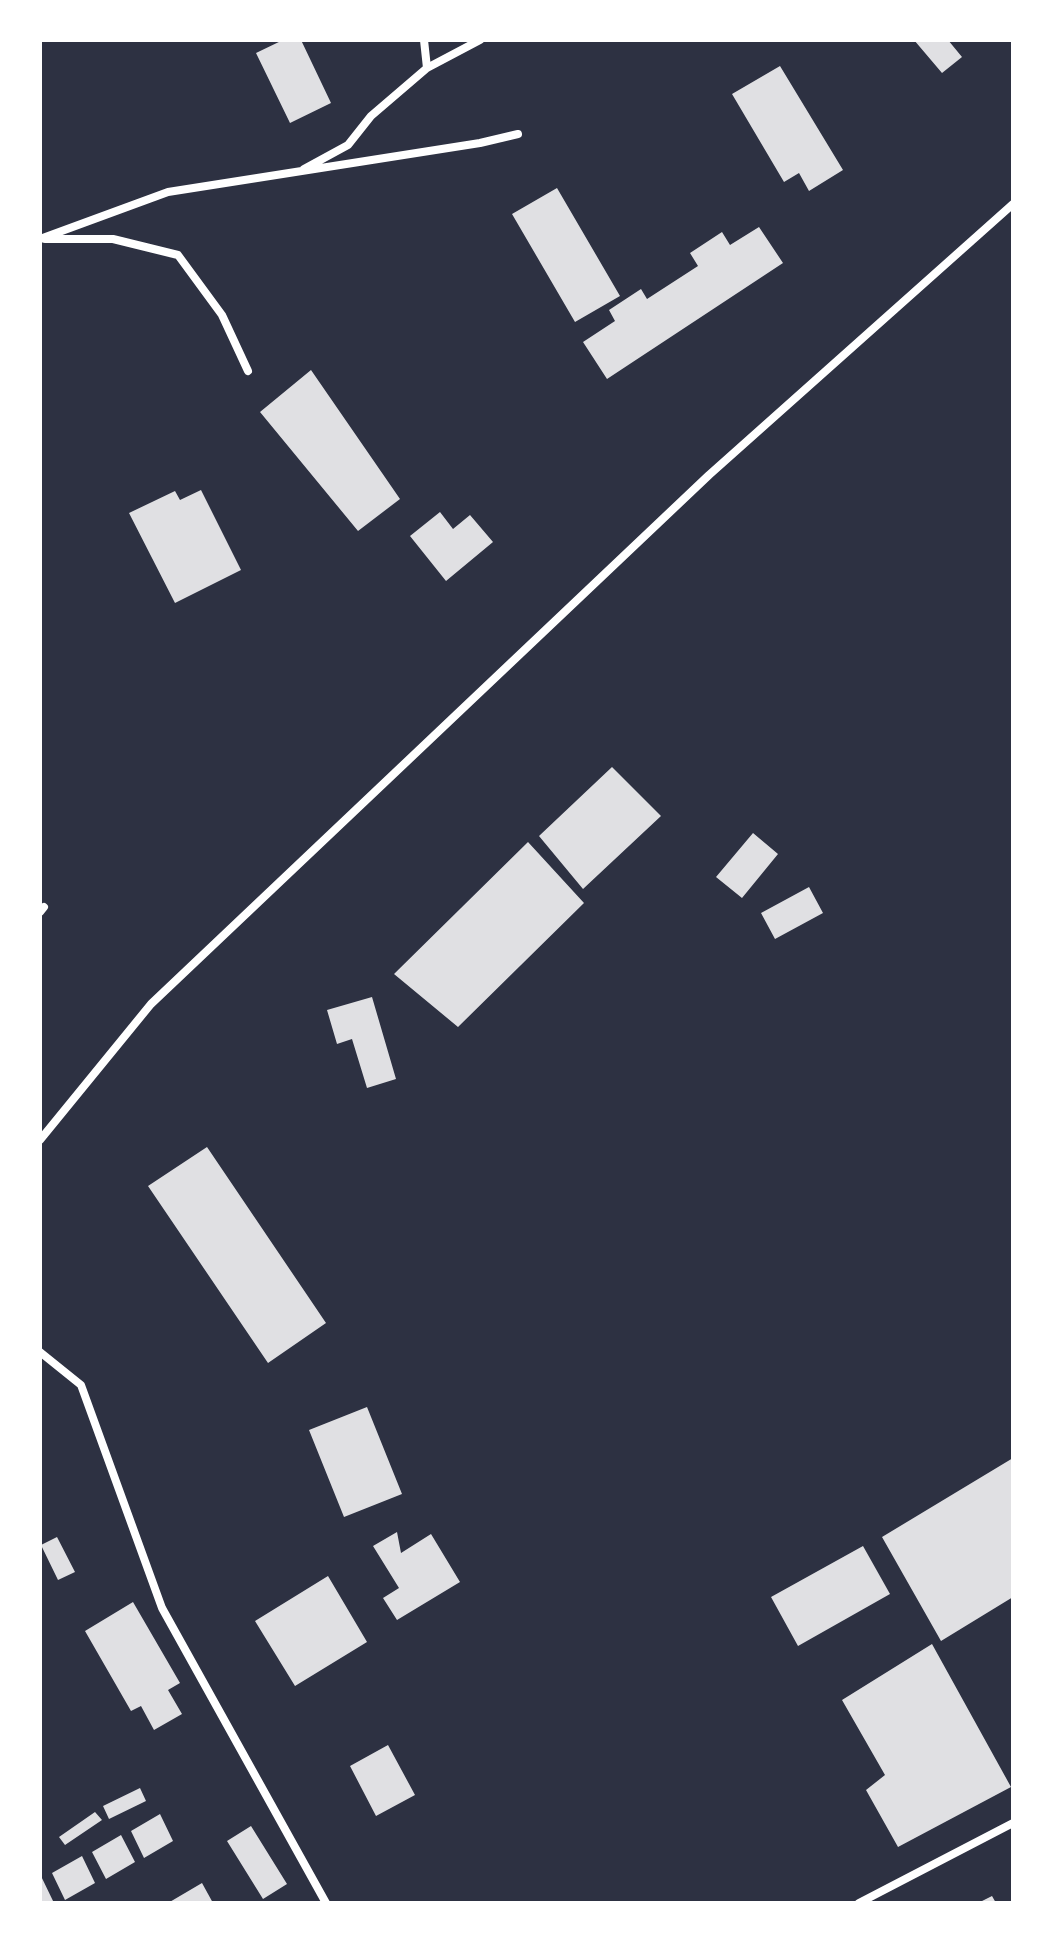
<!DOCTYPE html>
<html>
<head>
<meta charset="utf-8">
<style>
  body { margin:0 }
  #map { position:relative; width:1053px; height:1943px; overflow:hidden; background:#2d3142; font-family:"Noto Sans",sans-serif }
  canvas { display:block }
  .frame { position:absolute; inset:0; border:42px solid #fff; pointer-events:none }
</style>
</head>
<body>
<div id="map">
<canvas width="1053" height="1943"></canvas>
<div class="frame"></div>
</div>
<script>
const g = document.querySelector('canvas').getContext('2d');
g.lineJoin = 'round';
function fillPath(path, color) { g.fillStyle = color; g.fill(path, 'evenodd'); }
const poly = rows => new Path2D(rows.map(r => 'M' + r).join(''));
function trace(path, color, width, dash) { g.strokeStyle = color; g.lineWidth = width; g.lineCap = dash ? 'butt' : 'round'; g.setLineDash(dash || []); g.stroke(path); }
const building = poly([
  [283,40,301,40,331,103,290,123,256,53],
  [914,40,948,40,962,57,942,73],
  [780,66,843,170,809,191,799,173,784,182,732,94],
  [557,188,620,296,575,322,512,214],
  [759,227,783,263,607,379,583,342,615,321,609,310,641,289,647,299,698,266,690,253,722,232,730,245],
  [311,370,400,499,358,531,260,412],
  [201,490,241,570,175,603,129,513,175,491,180,500],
  [440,512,453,529,470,515,493,542,446,581,410,536],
  [612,767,661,816,583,889,539,836],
  [753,833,778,854,742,898,716,877],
  [528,842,584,903,458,1027,394,974],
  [809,887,823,913,775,939,761,913],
  [372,997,396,1079,367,1088,352,1039,337,1044,327,1010],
  [207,1147,326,1323,268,1363,148,1186],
  [367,1407,402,1494,344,1517,309,1430],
  [1013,1458,1013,1597,941,1641,882,1537],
  [397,1532,401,1553,431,1534,460,1582,397,1620,383,1598,399,1588,373,1546],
  [57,1537,75,1572,58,1580,41,1545],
  [863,1546,890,1594,798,1646,771,1597],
  [328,1576,367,1642,295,1686,255,1621],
  [133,1602,180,1683,168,1690,182,1714,154,1730,141,1706,131,1711,85,1631],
  [932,1644,1011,1787,898,1847,866,1790,885,1775,842,1700],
  [388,1745,415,1795,376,1816,350,1766],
  [140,1788,146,1801,109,1819,103,1806],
  [95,1812,102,1820,65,1845,59,1837],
  [160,1814,173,1841,144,1858,131,1831],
  [251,1826,287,1884,263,1899,227,1841],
  [121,1835,135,1862,106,1879,92,1852],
  [82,1856,95,1883,65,1900,52,1873],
  [40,1874,54,1903,40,1903],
  [202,1883,213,1903,168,1903],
  [992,1896,996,1903,978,1903]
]);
const minor = poly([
  [424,40,427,68],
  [304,169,348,145,371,116,427,68,480,40],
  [40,239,168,192,480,143,518,134],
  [45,239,113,239,178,255,222,315,248,371],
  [40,912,44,907],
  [40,1140,151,1004,709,475,1013,204],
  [40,1352,81,1385,162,1608,326,1903],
  [859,1903,1013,1823]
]);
fillPath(building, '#e0e0e3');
trace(minor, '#fff', 8);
</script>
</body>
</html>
